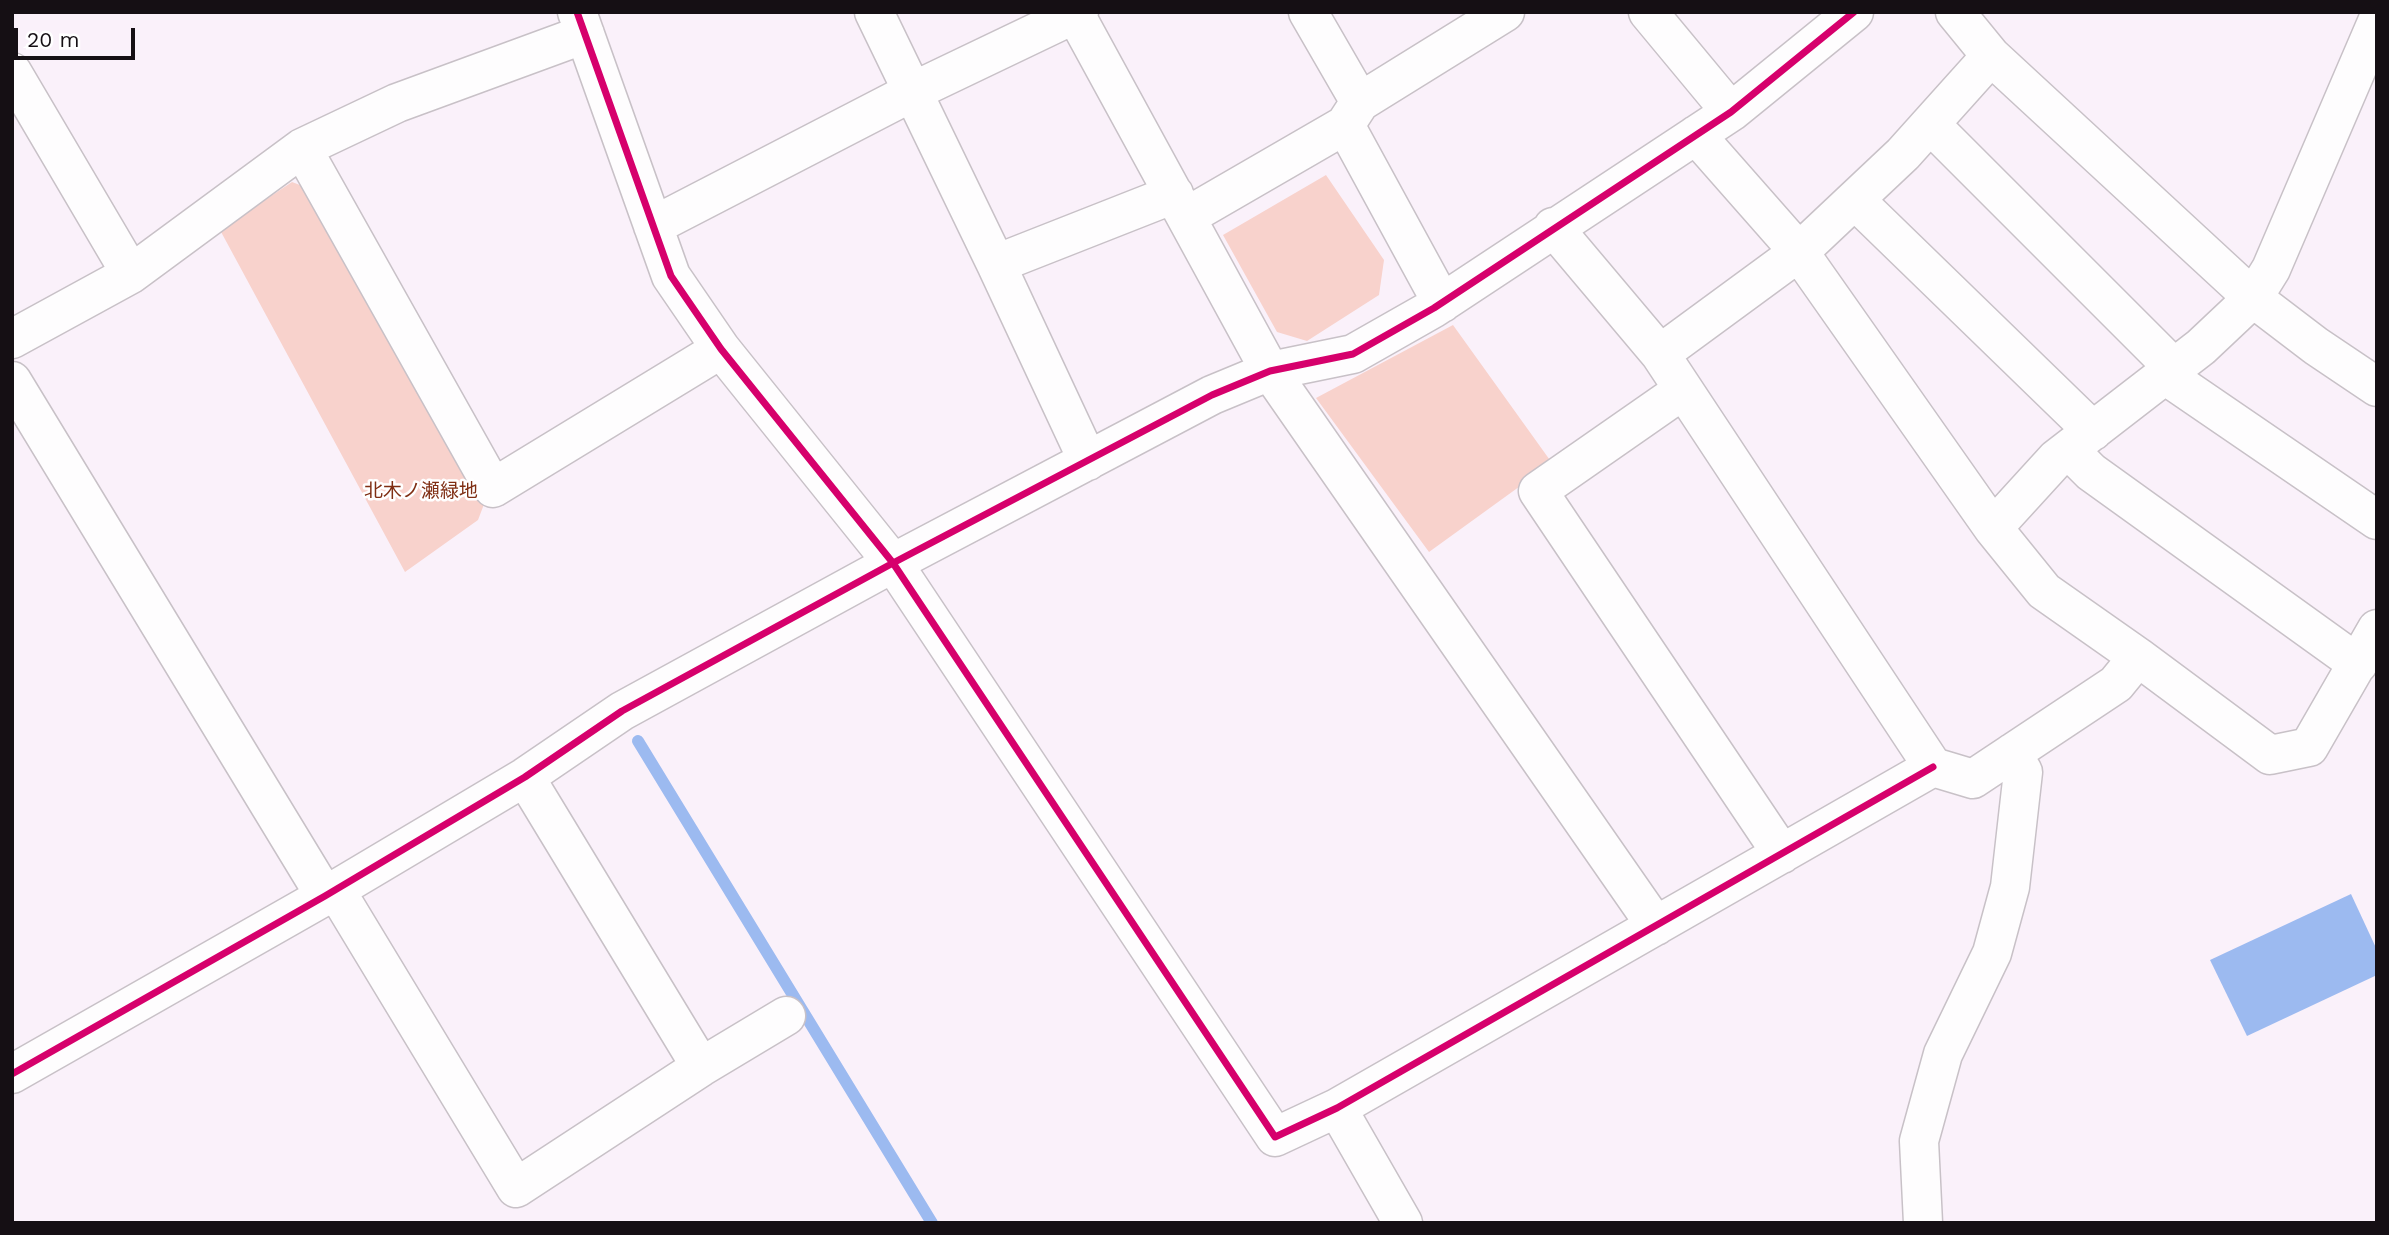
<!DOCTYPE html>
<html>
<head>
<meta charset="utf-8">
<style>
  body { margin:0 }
  #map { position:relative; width:2389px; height:1235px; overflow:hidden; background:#faf1fa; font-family:"Work Sans",sans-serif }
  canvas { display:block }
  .frame { position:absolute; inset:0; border:14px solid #150f14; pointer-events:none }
  .scale { position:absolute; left:14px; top:28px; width:121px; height:32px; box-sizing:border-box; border:4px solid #150f14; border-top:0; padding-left:9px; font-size:21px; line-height:24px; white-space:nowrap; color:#150f14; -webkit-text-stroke:5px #fff; paint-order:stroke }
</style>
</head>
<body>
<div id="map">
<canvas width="2389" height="1235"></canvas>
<div class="frame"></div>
<div class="scale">20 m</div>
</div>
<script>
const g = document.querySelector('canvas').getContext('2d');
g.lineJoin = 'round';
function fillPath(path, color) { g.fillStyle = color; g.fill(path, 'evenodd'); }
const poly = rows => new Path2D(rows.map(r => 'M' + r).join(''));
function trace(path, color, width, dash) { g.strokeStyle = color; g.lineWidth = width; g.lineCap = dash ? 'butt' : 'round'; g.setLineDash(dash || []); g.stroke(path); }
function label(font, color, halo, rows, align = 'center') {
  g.font = font + ' "Work Sans","Noto Sans JP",sans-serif'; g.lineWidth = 5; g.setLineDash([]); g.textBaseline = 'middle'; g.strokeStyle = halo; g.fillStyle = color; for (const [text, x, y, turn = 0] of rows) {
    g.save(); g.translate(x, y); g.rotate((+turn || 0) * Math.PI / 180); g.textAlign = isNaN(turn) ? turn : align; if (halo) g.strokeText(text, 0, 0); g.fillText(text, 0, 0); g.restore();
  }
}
const green = poly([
  [1326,175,1384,260,1379,295,1307,341,1277,332,1223,235],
  [292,182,313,190,486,499,478,520,405,572,220,230],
  [1453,325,1552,463,1429,552,1316,398]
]);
const water = poly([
  [2351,894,2377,950,2377,975,2247,1036,2210,960]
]);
const stream = poly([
  [638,741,932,1223]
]);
const street = poly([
  [577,12,671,276,721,349,893,563,1275,1137,1337,1108,1933,767],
  [874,12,996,264,1088,461],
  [1074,12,1270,371,1656,926],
  [1308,12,1360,102,1505,12],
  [1648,12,1731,112],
  [1955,12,1991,56,2253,298,2316,346,2377,387],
  [12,72,131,274],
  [1360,102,1345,125,1442,303],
  [1930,124,2174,368],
  [1696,135,1799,252,1993,528,2044,591,2138,657,2270,755,2309,747,2377,629],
  [302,148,493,488,721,349],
  [1855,200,2093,431],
  [1186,217,1345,125],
  [653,226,914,91,1079,12],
  [1553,227,1660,354,1933,767,1973,779,2116,684,2138,657],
  [996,264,1174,194],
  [12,339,131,274,302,148,397,103,585,34],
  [1660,354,1799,252,1903,154,1991,56],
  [2165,375,2377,520],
  [12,381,325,896],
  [1683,390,1538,491,1782,854],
  [2069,450,2091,472,2358,664],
  [1993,528,2056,459,2201,347,2253,298,2271,269,2377,22],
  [525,777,701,1067],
  [335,889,516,1188,701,1067,786,1016],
  [12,1074,325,896,525,777,622,711,893,563,1212,395,1270,371,1353,354,1434,308,1731,112,1854,12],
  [1337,1108,1403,1223],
  [1923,1223,1919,1141,1943,1054,1992,953,2010,887,2023,772,2012,753]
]);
const cycleway = poly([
  [577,12,671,276,721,349,893,563,1275,1137,1337,1108,1933,767],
  [12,1074,325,896,525,777,622,711,893,563,1212,395,1270,371,1353,354,1434,308,1731,112,1854,12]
]);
const parkNames = [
  ["北木ノ瀬緑地",421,491]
];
fillPath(green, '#f8d2cc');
fillPath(water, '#9cbaf0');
trace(stream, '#9cbaf0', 12);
trace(street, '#c8c1c7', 41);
trace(street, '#fefdfe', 38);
trace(cycleway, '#d6006c', 7);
label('19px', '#7f2e13', '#fff', parkNames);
</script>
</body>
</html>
